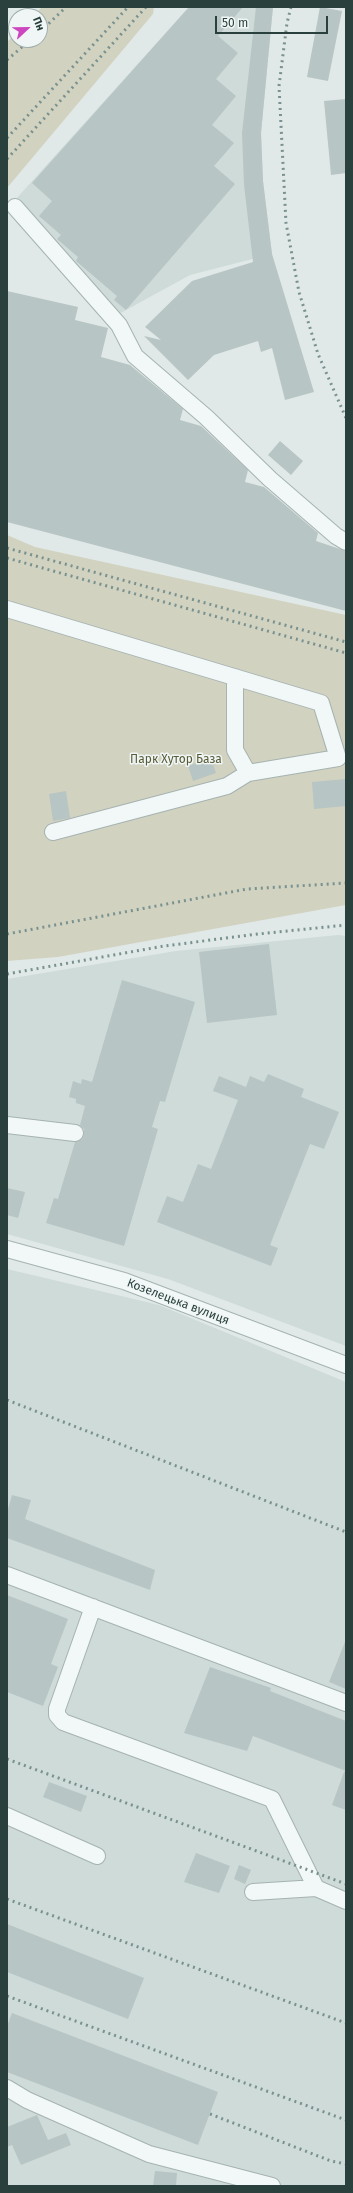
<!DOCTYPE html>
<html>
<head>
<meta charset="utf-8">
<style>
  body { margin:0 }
  #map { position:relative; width:353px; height:2193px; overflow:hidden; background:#e0e9e7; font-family:"Fira Sans",sans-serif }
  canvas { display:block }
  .frame { position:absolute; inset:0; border:8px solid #29403d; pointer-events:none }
  .north { position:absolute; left:8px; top:8px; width:40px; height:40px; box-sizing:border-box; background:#eff6f5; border:1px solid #a0adab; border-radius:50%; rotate:68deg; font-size:11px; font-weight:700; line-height:16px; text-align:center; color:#29403d }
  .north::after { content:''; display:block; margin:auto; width:14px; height:18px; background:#cd46bf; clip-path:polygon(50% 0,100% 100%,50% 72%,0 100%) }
  .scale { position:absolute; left:215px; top:16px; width:113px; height:18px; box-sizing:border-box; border:2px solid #29403d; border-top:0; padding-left:5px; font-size:12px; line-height:14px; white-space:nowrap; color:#29403d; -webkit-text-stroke:3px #eff6f5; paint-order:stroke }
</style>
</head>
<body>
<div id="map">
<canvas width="353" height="2193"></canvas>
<div class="frame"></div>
<div class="north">Пн</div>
<div class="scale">50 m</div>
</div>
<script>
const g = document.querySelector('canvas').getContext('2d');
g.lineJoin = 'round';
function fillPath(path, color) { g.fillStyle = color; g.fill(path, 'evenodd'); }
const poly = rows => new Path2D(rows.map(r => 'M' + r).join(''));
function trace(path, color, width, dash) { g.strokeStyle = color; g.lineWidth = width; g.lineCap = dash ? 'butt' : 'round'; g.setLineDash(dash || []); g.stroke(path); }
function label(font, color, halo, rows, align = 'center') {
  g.font = font + ' "Fira Sans",sans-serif'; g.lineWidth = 3; g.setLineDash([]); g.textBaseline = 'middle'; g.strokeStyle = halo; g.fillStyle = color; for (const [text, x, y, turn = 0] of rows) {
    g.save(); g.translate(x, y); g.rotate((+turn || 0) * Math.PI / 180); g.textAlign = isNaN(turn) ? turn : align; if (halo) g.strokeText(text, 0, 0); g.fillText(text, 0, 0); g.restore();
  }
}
const built = poly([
  [189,7,273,7,261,133,263,181,272,254,190,275,117,315,16,199],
  [338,935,346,936,346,1346,168,1279,7,1234,7,979,176,951],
  [7,1269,159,1305,346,1382,346,2186,7,2186]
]);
const green = poly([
  [42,7,154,7,153,14,7,188,7,42,16,33,16,40,40,40,40,16,33,16],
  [7,535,35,547,346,615,346,905,58,957,7,961]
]);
const building = poly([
  [189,7,243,7,218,36,238,53,216,79,236,96,212,125,234,143,214,166,235,184,126,310,114,300,117,296,76,261,78,257,57,239,61,235,39,216,52,201,32,183],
  [256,7,273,7,261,133,263,181,272,254,314,392,285,400,272,348,261,352,258,341,214,355,188,380,144,336,161,340,145,327,192,281,253,262,244,185,242,133],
  [320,7,342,11,328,81,307,77],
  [346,99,346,173,331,175,324,101],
  [7,291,78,307,75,320,108,328,101,357,130,365,183,409,180,420,201,426,248,470,245,482,264,487,318,533,316,541,346,551,346,611,7,522],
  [280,441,303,461,291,475,268,455],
  [211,758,216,773,193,781,188,766],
  [346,779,346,806,314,809,312,782],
  [66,791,70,818,53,821,49,794],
  [269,944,277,1015,207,1023,199,952],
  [122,980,195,1002,165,1102,160,1101,152,1127,158,1129,124,1246,46,1223,54,1198,58,1199,75,1142,82,1139,84,1134,84,1129,80,1125,85,1106,76,1103,76,1099,69,1097,73,1081,81,1084,82,1079,92,1082],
  [268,1074,304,1089,301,1097,339,1112,324,1149,310,1144,270,1245,278,1248,271,1266,157,1222,167,1196,183,1202,198,1164,211,1169,238,1100,213,1091,219,1076,246,1087,250,1076,264,1082],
  [7,1188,25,1192,18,1218,7,1215],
  [12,1495,31,1500,25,1519,155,1570,150,1590,7,1538,7,1513],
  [7,1595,68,1619,51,1664,58,1667,43,1706,7,1692],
  [345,1642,346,1642,346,1689,329,1682],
  [210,1667,271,1688,270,1691,346,1721,346,1771,253,1736,247,1751,184,1733],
  [344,1772,346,1772,346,1810,332,1805],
  [49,1782,87,1796,81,1812,43,1797],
  [196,1853,230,1866,219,1893,184,1882],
  [239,1865,251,1870,245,1884,234,1879],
  [7,1924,144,1978,128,2019,7,1972],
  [12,2013,218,2092,198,2145,7,2072,7,2026],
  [37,2115,48,2140,66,2133,71,2145,21,2165,12,2145,7,2147,7,2127],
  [155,2171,177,2173,176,2186,153,2186]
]);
const minor = poly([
  [15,207,119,325,135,356,206,417,270,479,336,536,346,542],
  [7,609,321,703,338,758,248,773,227,786,53,832],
  [235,677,235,750,248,773],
  [7,1125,75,1133],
  [7,1249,124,1281,346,1365],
  [7,1575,346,1703],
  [93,1607,57,1709,57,1715,63,1722,272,1799,316,1888],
  [7,1816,97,1856],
  [253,1892,316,1888,346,1901],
  [7,2088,27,2100,149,2154,272,2186]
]);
const rail = poly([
  [291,7,287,23,279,86,286,223,299,292,318,354,346,418],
  [40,32,66,7],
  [7,60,30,40],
  [7,138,128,7],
  [7,159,146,7],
  [7,548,346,642],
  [7,558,346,653],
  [7,934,247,889,346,883],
  [7,974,164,946,258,934,346,925],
  [7,1400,346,1532],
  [7,1759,346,1884],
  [7,1899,346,2023],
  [7,1996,346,2120],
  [210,2114,331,2161,346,2164]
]);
const parkNames = [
  ["Парк Хутор База",176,760]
];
const streetNames = [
  ["Козелецька вулиця",178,1302,21]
];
fillPath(built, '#cedbd9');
fillPath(green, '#d2d2c1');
fillPath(building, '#b7c5c4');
trace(minor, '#a5b3b1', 18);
trace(minor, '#f2f7f7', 16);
trace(rail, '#79928f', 3, [2, 4]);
label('12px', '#595b36', '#eff6f5', parkNames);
label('12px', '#29403d', '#eff6f5', streetNames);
</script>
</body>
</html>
